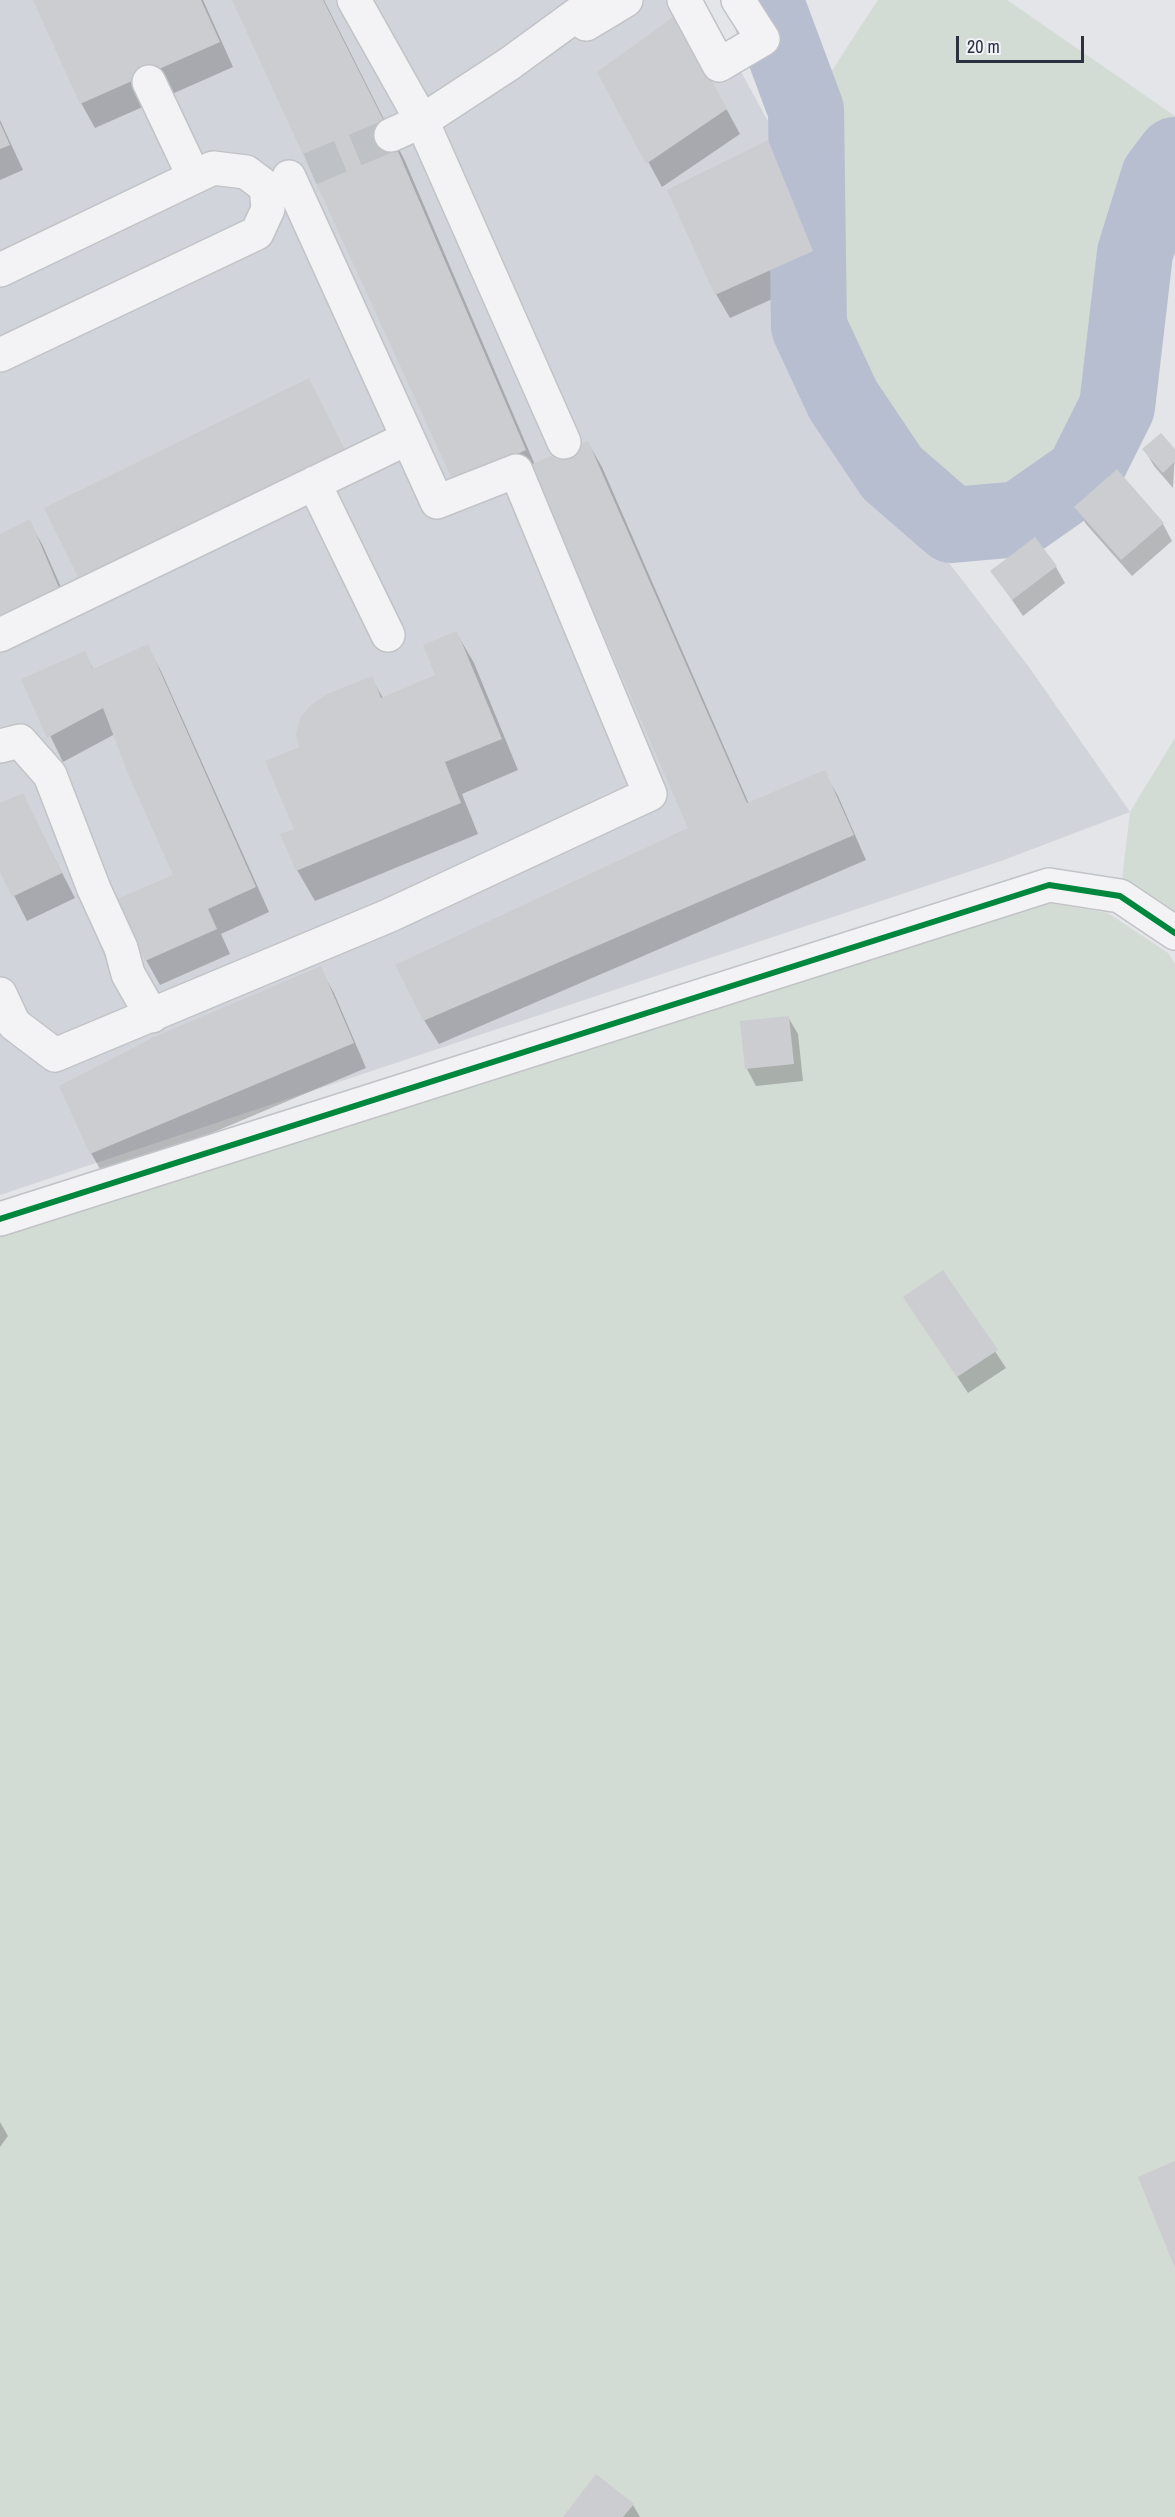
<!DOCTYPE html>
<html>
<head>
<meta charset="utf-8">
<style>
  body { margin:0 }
  #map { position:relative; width:1175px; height:2517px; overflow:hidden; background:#e3e5e8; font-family:"Archivo Narrow",sans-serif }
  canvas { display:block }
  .scale { position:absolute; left:956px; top:36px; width:128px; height:27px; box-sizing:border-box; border:3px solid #2c313f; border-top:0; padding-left:8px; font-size:18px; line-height:21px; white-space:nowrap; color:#2c313f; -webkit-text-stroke:4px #f2f3f7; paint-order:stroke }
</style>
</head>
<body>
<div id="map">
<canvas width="1175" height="2517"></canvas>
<div class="scale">20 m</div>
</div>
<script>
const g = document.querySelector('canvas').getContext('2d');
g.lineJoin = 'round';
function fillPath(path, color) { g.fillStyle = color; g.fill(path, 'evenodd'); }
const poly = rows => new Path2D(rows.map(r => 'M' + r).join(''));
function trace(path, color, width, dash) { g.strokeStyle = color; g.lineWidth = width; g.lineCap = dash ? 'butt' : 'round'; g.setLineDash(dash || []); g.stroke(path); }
const built = poly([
  [0,0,702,0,782,147,807,378,1029,667,1130,812,1001,861,0,1195]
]);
const green = poly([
  [878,0,1007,0,1175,116,1175,155,1159,176,1135,253,1117,407,1083,475,1020,519,952,525,892,473,843,400,809,327,806,110],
  [1175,738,1175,933,1120,896,1130,812],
  [1037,901,1108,913,1168,953,1175,964,1175,2517,0,2517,0,1232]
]);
const water = poly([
  [758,0,781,0,782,50]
]);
const shadow = poly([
  [35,0,203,0,233,67,95,128,81,103],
  [234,0,324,0,405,161,535,465,588,443,602,467,749,804,824,772,838,796,866,860,439,1044,424,1020,690,828,537,476,470,507,456,482],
  [690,42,740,134,662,187,599,72],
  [0,120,23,170,0,180],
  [768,142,782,167,826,275,730,318,716,294],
  [308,380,359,478,97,607,83,583],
  [1144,449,1175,452,1173,488,1154,466],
  [1076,507,1163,524,1172,541,1132,576,1086,524],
  [29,521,43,546,73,615,0,653,0,535],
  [1056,567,1065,583,1023,616,992,571],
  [456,632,474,663,518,770,462,794,478,834,315,901,297,870,296,829,301,748,371,678,383,698,437,676],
  [147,646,161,671,269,912,221,934,230,954,160,985,146,960,175,876,115,734,63,762,23,680,84,653,94,670],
  [22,795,75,898,27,921,0,868,0,804],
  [320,968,334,993,366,1068,105,1178,91,1153],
  [788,1017,798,1034,803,1081,756,1086,747,1069],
  [943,1272,1006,1368,968,1393,905,1297],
  [0,2122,8,2136,0,2147],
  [633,2505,640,2517,565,2517]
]);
const river = poly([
  [765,0,806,110,809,327,843,400,892,473,952,525,1020,519,1083,475,1117,407,1135,253,1159,176,1175,155]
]);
const building = poly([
  [33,0,201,0,220,42,80,104],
  [232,0,323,0,391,135,526,450,454,483],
  [676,15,727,109,646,164,597,72],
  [0,123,10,145,0,149],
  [768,140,813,251,715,295,667,190],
  [309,378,346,453,81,583,44,508],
  [1161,433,1175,449,1175,461,1163,473,1142,449],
  [588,441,747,803,825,770,854,835,423,1021,395,965,688,828,530,465],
  [1117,469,1164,523,1121,560,1074,507],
  [30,519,60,590,0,621,0,534],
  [1035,537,1057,566,1012,600,990,571],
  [457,631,502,739,445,762,461,803,296,871,280,834,294,829,265,761,299,747,296,734,300,718,311,705,327,694,372,676,381,698,435,675,423,645],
  [148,644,256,887,208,909,217,929,145,961,117,899,173,875,129,776,103,708,47,738,21,679,85,651,93,669],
  [23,793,62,873,12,897,0,872,0,803],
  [321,966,354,1043,90,1154,59,1086,154,1037],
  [789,1016,794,1064,745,1069,740,1021],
  [943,1270,998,1350,957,1377,903,1297],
  [1175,2161,1175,2268,1138,2177],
  [596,2474,634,2504,623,2517,563,2517]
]);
const minorTunnel = poly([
  [310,169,391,135]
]);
const minor = poly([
  [354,0,422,121,564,442],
  [684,0,719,65,763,39,738,0],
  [583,19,586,24,626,0],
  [149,82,194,177],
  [391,135,422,121,509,64,597,0],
  [0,270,213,168,246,172,266,187,268,209,257,233,0,355],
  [314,483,388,635],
  [0,635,408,438],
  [0,746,20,741,50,775,94,889,121,948,128,974,152,1016],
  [0,994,14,1024,55,1055,388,916,650,794,516,471,437,502,289,177],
  [0,1219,1049,885,1120,896,1175,933]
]);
const cycleway = poly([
  [0,1219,1049,885,1120,896,1175,933]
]);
fillPath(built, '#d2d4db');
fillPath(green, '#d3dbd5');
fillPath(water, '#b6bed0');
fillPath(shadow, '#0003');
trace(river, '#b6bed0', 76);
fillPath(building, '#cccdd0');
trace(minorTunnel, '#bec1c6', 33, [33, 16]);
trace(minor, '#c2c3c6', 36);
trace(minor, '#f3f3f5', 33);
trace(cycleway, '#00873e', 6);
</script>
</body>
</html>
